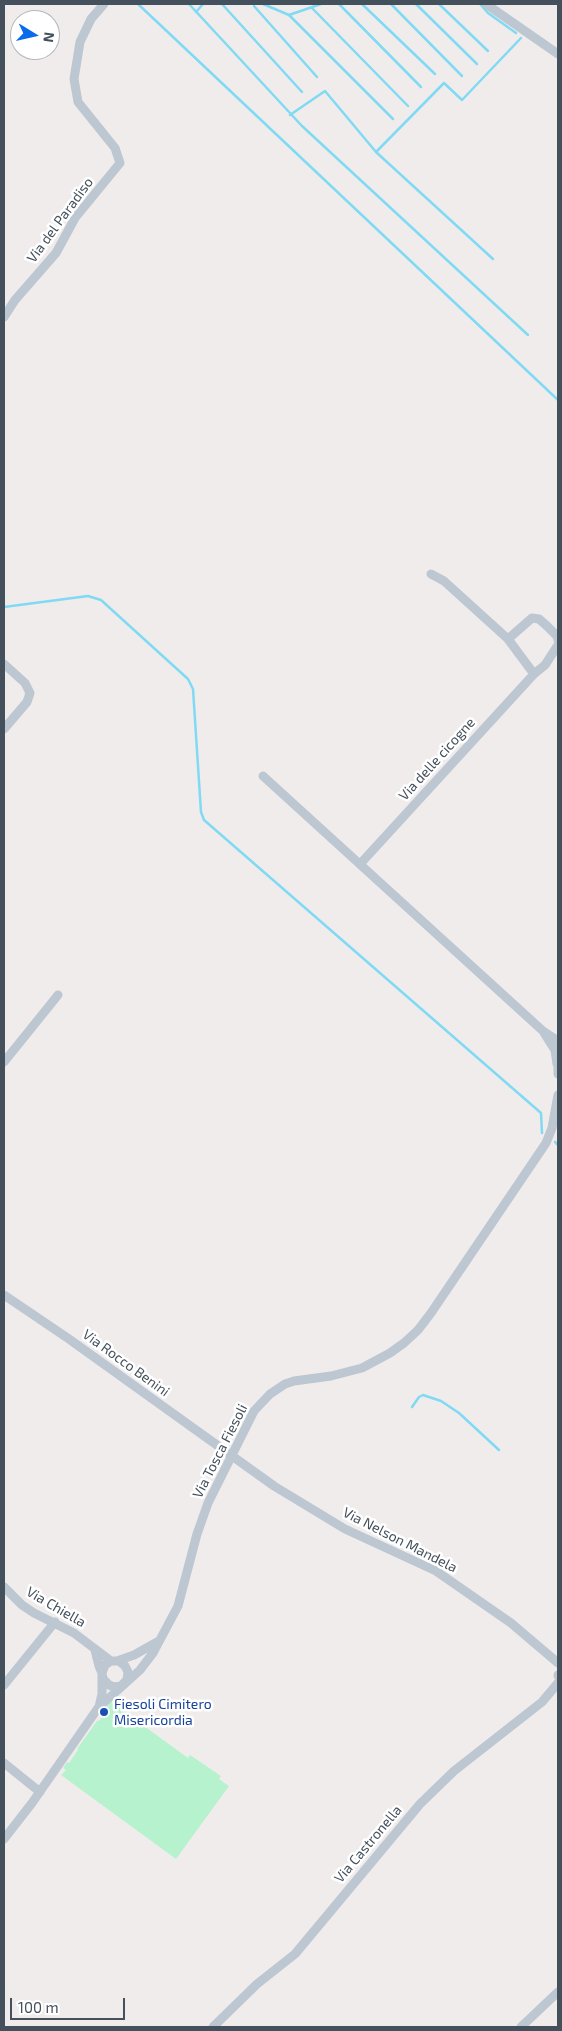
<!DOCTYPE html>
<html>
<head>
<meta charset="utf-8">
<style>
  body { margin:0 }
  #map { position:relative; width:562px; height:2031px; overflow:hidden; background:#f0ecec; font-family:"Exo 2",sans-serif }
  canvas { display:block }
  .frame { position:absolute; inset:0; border:5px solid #44505c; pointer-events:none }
  .north { position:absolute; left:10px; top:10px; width:50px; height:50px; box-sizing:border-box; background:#fff; border:1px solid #b4b9be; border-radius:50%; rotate:99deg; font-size:14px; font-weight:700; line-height:20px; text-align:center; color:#44505c }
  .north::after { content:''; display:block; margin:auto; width:18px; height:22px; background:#0a6bec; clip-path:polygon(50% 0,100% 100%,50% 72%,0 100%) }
  .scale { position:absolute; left:10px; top:1998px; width:115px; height:22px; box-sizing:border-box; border:2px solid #44505c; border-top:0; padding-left:6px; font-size:15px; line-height:18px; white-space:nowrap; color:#44505c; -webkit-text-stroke:4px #fff; paint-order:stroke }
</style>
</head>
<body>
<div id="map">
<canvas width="562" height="2031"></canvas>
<div class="frame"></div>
<div class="north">N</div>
<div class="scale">100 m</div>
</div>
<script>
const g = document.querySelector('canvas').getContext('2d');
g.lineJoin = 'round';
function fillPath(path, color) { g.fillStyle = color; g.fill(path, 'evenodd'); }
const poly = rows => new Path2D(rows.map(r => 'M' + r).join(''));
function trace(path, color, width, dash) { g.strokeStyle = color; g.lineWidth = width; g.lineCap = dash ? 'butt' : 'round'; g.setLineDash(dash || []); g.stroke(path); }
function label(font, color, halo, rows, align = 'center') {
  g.font = font + ' "Exo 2",sans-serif'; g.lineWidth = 5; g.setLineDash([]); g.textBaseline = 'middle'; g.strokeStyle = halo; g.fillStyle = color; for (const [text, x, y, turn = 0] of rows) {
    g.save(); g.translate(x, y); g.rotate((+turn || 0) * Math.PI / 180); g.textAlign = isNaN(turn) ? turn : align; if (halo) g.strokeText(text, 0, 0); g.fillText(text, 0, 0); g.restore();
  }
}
const green = poly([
  [111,1702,188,1758,190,1755,221,1776,219,1779,229,1786,176,1859,61,1775,66,1770,63,1768,67,1762,69,1763,78,1750,77,1749,97,1721,100,1720,108,1709,107,1707]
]);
const stream = poly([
  [138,4,558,400],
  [189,4,302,126,528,335],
  [222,4,302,92],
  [263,4,289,15,321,4],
  [339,4,421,87],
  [362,4,435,74],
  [391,4,462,76],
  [416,4,477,64],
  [439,4,488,51],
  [480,4,488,13,516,33],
  [254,6,317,77],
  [312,8,408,106],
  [196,12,203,4],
  [289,15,393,119],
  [290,115,325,91,376,152,493,259],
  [376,152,444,83,462,100,521,38],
  [4,607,88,596,101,600,188,679,193,689,201,812,204,820,541,1113,542,1133],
  [555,1142,558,1145],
  [412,1407,419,1397,423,1395,441,1401,459,1413,499,1450]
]);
const street = poly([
  [486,4,558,54],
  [4,317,15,300,56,253,75,218,120,163,115,148,78,102,74,79,80,42,91,19,104,4],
  [431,574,444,581,508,639,534,674],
  [508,639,532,618,539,619,547,626,557,636,558,640],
  [4,664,25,683,30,693,27,702,4,729],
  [263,776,543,1031],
  [361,863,534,674,545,665,558,645],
  [558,1061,558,1074],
  [4,1062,58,995],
  [557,1064,555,1050,543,1031,558,1041],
  [4,1295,69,1339,274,1486,345,1529,436,1571,511,1623,558,1663],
  [4,1587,22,1605,34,1613,74,1633,111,1661],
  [95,1650,99,1666,102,1673,103,1679,109,1685,114,1687,121,1686,127,1680,128,1672,125,1666,119,1661,111,1661,105,1665,102,1673,102,1694,99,1707],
  [117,1661,134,1655,159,1641],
  [558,1675,558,1676],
  [4,1685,55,1622],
  [4,1763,40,1792],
  [4,1839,32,1803,98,1708,140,1670,153,1653,178,1606,197,1534,208,1503,254,1411,270,1394,285,1384,294,1381,331,1376,362,1368,390,1353,404,1343,418,1330,431,1313,546,1143,552,1128,558,1095],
  [213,2027,257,1984,295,1954,420,1804,454,1771,542,1702,558,1683],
  [521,2027,558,1992]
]);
const markers = [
  [104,1712,5,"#1a4fb4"]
];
const streetNames = [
  ["Via del Paradiso",60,220,-54],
  ["Via delle cicogne",437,759,-48],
  ["Via Rocco Benini",126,1363,36],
  ["Via Tosca Fiesoli",220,1451,-63],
  ["Via Nelson Mandela",400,1540,27],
  ["Via Chiella",56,1607,30],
  ["Via Castronella",368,1844,-50]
];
const transitNames = [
  ["Fiesoli Cimitero",114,1704],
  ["Misericordia",114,1720]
];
fillPath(green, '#b6f2ce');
trace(stream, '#80daf3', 2.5);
trace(street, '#bcc7d1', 9);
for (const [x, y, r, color] of markers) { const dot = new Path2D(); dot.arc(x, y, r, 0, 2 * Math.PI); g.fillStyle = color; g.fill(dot); trace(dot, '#fff', 2); }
label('14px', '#44505c', '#fff', streetNames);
label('14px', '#164399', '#fff', transitNames, 'left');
</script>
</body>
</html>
